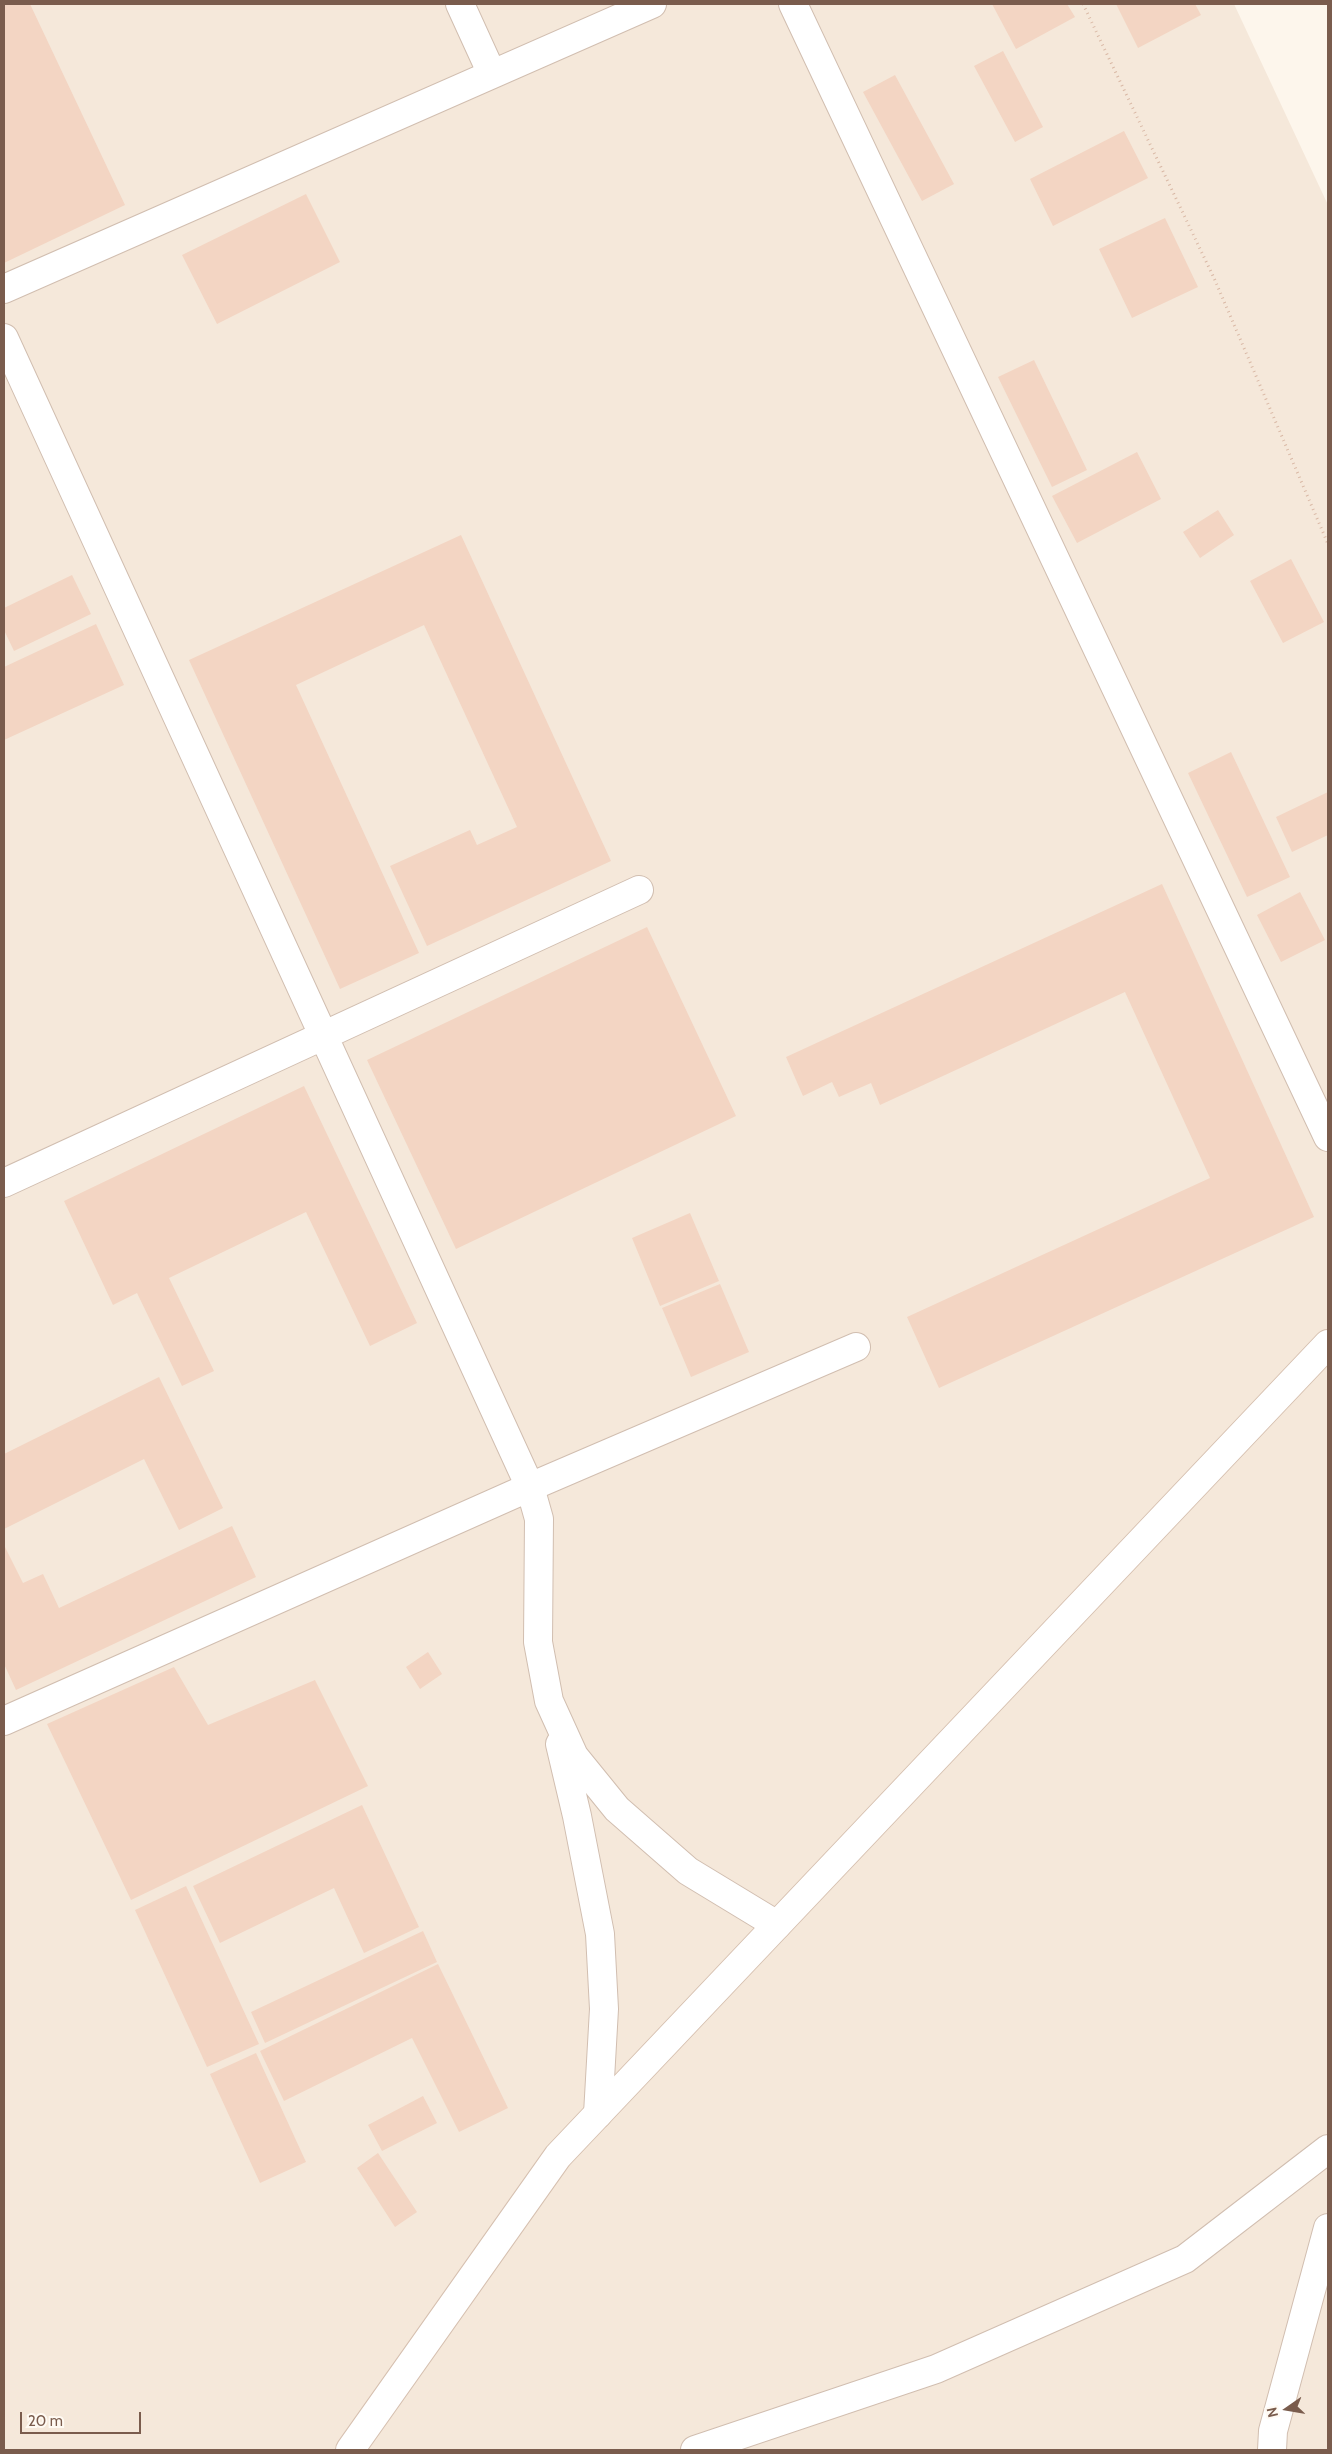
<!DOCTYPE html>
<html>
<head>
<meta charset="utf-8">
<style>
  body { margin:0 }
  #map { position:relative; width:1332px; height:2454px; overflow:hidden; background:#fdf6ec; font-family:Cabin,sans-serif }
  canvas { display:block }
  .frame { position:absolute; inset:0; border:5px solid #7a5c4d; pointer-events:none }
  .north { position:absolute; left:1262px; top:2384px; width:50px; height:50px; -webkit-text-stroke:4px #fffaf3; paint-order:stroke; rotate:257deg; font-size:14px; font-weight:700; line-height:20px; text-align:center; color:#7a5c4d }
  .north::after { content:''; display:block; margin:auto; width:18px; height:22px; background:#7a5c4d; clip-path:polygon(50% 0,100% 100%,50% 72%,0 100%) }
  .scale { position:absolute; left:20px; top:2412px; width:121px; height:22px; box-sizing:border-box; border:2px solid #7a5c4d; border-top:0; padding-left:6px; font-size:15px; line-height:18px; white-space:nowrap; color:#7a5c4d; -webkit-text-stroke:4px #fffaf3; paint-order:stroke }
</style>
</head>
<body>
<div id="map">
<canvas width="1332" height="2454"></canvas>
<div class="frame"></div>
<div class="north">N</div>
<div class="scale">20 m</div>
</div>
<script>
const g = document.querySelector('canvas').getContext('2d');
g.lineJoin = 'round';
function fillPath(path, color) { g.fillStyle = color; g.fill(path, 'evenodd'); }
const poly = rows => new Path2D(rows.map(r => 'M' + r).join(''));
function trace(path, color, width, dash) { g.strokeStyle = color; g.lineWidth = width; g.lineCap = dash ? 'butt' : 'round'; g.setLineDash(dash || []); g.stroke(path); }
const residential = poly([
  [4,4,1234,4,1328,205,1328,2450,4,2450]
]);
const building = poly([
  [4,4,30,4,125,205,4,263],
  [992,4,1067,4,1075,17,1016,49],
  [1116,4,1195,4,1201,15,1138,48],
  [1003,51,1043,127,1015,142,974,66],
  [895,75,954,184,922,201,863,92],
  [1124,131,1148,178,1053,226,1030,179],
  [306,194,340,262,217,324,182,255],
  [1165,218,1198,287,1132,318,1099,249],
  [1034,360,1087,470,1052,487,998,377],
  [1137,452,1161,499,1077,543,1052,496],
  [1218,510,1234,535,1200,558,1183,532],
  [461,535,611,861,427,946,390,866,470,830,477,845,517,827,424,625,296,685,419,953,340,989,189,660],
  [1291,559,1324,622,1283,643,1250,581],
  [72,575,91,614,14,651,4,630,4,608],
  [96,624,124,685,4,740,4,667],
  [1231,752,1290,877,1247,897,1188,773],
  [1328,792,1328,835,1292,852,1276,817],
  [1162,884,1314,1217,939,1388,907,1317,1210,1178,1125,992,880,1105,871,1083,839,1097,832,1082,803,1096,786,1057],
  [1300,892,1325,940,1281,962,1257,915],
  [647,927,736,1116,456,1249,367,1060],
  [304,1086,417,1323,370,1346,306,1212,169,1278,214,1371,182,1386,137,1293,113,1305,64,1201],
  [690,1213,719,1281,660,1306,632,1238],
  [720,1284,749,1352,691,1377,662,1308],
  [159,1377,223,1508,179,1530,144,1459,4,1529,4,1454],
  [232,1526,256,1577,16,1690,4,1664,4,1545,23,1583,43,1574,59,1608],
  [428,1652,442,1674,420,1689,406,1667],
  [174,1667,208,1725,315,1680,368,1786,131,1900,47,1724],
  [362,1805,419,1927,364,1953,334,1888,220,1943,193,1886],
  [186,1886,259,2044,207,2067,135,1910],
  [423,1931,437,1962,265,2043,251,2012],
  [438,1964,508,2108,459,2132,412,2038,284,2101,260,2051],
  [256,2053,306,2162,260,2183,210,2074],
  [423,2096,437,2123,382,2151,368,2125],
  [378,2153,417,2212,395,2227,357,2168]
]);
const path = poly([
  [1083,4,1214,278,1328,544]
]);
const street = poly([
  [460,4,492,74],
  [793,4,1328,1137],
  [4,289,652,4],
  [4,338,530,1487,539,1519,538,1642,549,1701,574,1756,617,1809,688,1871,777,1925],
  [4,1183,639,890],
  [4,1721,530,1487,856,1347],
  [560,1744,577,1816,600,1934,604,2009,598,2114],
  [695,2450,936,2369,1185,2259,1328,2149],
  [1272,2450,1273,2431,1328,2228]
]);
const secondary = poly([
  [350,2450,558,2156,1328,1344]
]);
fillPath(residential, '#f5e8da');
fillPath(building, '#f3d5c3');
trace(street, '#d1beb0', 30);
trace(secondary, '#d6c0b0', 30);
trace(path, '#d9b8a5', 3, [1, 4]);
trace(street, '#fff', 28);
trace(secondary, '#fff', 28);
</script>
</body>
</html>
